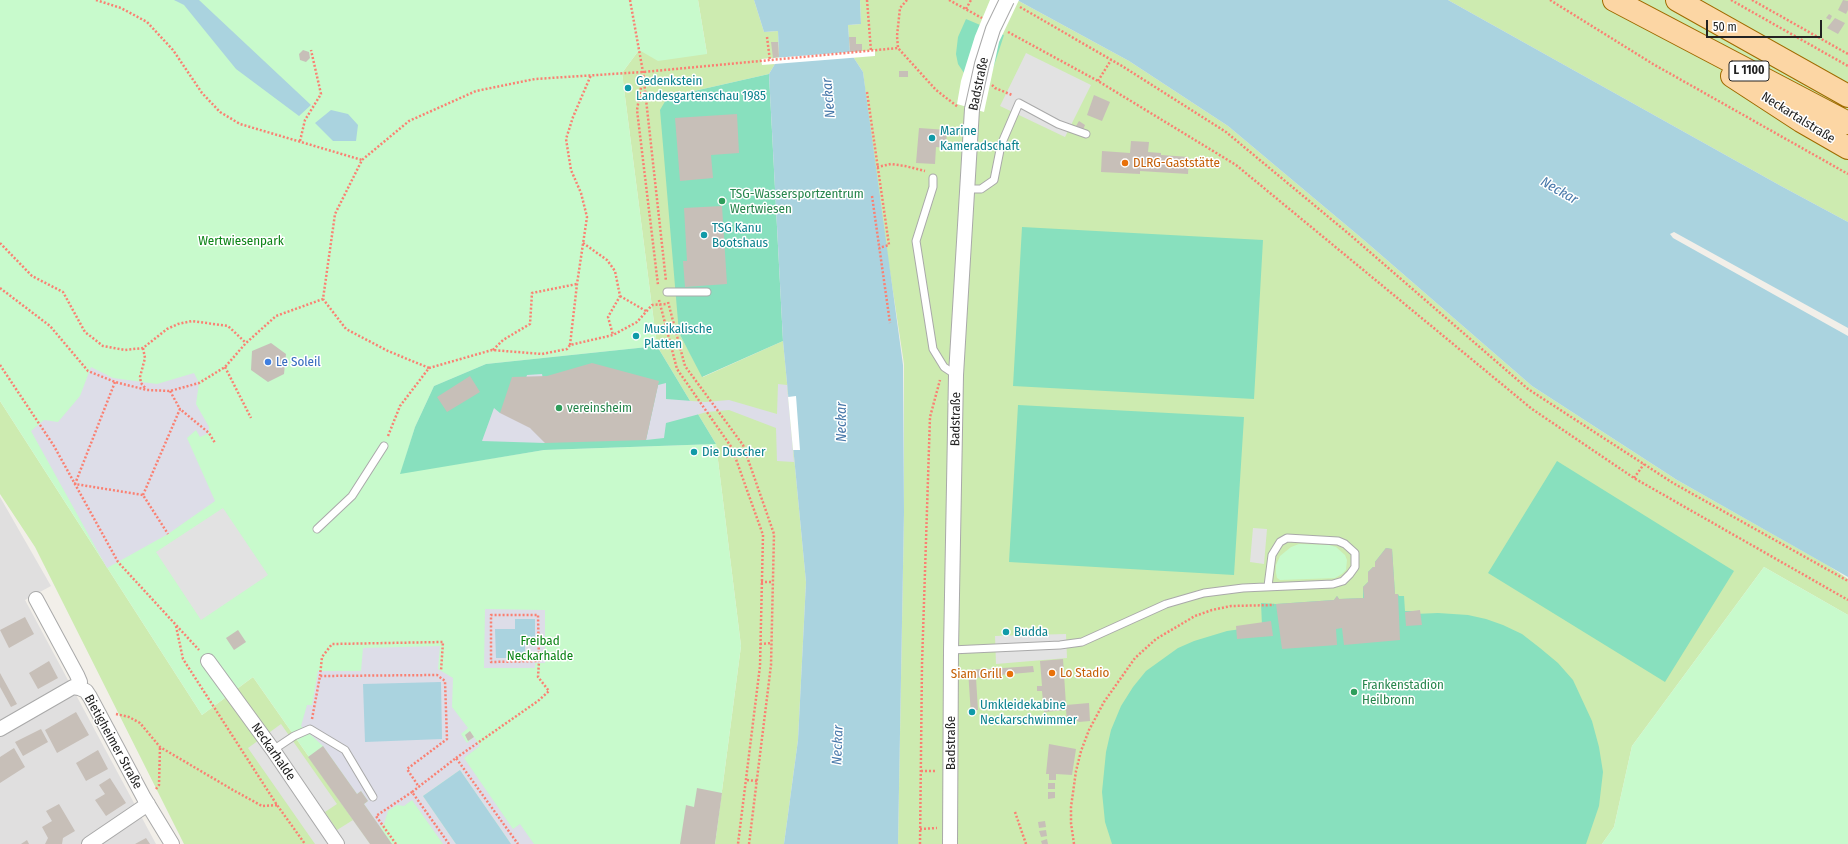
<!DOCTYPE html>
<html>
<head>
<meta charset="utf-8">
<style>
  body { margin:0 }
  #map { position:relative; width:1848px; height:844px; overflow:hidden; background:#f2efe9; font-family:"Fira Sans Condensed",sans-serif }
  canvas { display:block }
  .scale { position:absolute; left:1706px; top:20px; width:116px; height:18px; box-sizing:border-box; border:2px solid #222; border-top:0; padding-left:5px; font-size:12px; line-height:14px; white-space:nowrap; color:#222; -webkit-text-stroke:3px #fff; paint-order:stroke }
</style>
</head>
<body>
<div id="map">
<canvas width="1848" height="844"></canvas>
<div class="scale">50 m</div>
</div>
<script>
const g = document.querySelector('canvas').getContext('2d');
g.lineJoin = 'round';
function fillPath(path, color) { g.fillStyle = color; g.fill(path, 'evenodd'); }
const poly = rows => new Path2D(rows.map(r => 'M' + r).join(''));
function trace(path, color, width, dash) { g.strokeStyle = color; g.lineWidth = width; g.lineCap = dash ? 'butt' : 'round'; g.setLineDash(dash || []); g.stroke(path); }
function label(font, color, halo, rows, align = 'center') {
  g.font = font + ' "Fira Sans Condensed",sans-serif'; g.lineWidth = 3; g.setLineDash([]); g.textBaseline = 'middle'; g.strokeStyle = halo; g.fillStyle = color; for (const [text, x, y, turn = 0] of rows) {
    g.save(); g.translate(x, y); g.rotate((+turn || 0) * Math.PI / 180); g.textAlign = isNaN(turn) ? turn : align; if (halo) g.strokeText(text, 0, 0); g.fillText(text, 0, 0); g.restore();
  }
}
const residential = poly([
  [0,497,51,586,25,600,156,844,0,844]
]);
const grass = poly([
  [698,0,754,0,764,32,778,31,779,57,769,74,681,94,679,333,703,377,783,341,806,582,798,740,784,844,715,844,741,646,716,444,657,346,622,73,639,50,707,54],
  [860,0,1017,0,1129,61,1228,126,1365,241,1532,386,1677,480,1829,566,1848,579,1848,615,1764,567,1632,746,1614,827,1602,844,898,844,904,512,904,364,878,193,863,72,850,52,848,25,861,24],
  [1448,0,1848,0,1848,222,1781,186],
  [0,401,202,715,253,677,370,844,184,844,35,547,0,494]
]);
const park = poly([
  [0,0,698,0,707,54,658,61,639,50,622,73,657,346,486,364,434,386,415,427,401,473,544,450,716,444,741,646,715,844,370,844,253,677,202,715,0,401],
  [1299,544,1329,545,1336,547,1345,555,1347,560,1346,570,1342,574,1335,578,1280,580,1277,578,1276,573,1276,565,1280,556,1291,547],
  [1764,567,1848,615,1848,844,1602,844,1614,827,1632,746]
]);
const pitch = poly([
  [966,19,1004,35,988,84,964,73,958,64,956,54,958,37],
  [769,74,783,341,702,377,679,333,660,110,667,98,681,94],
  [1022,227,1263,240,1254,399,1013,386],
  [657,346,716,444,544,450,400,474,415,427,434,386,486,364],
  [1018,405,1244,417,1234,575,1009,562],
  [1557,461,1734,571,1665,682,1488,573],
  [1386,548,1392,549,1395,594,1398,594,1399,596,1404,596,1405,611,1414,611,1414,614,1438,613,1468,615,1486,619,1503,625,1522,634,1540,648,1558,663,1573,680,1592,721,1599,747,1603,772,1599,806,1586,844,1112,844,1105,822,1102,792,1106,752,1111,730,1121,706,1133,687,1146,671,1178,648,1194,641,1227,631,1262,626,1261,603,1276,604,1334,600,1337,596,1339,599,1363,598,1363,587,1368,582,1368,572,1373,567,1375,567,1375,562]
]);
const parking = poly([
  [1026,53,1091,85,1065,137,1000,106],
  [223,508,268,575,201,620,156,552],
  [1253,528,1267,529,1264,564,1250,562],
  [1066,634,1067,658,996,664,995,636],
  [281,724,337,804,325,812,337,830,353,820,370,844,315,844,248,748]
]);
const plaza = poly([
  [91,367,113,378,157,384,194,373,199,383,196,404,209,427,209,433,200,437,196,430,187,438,215,501,168,534,107,568,31,431,44,420,58,422,80,396],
  [542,374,545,390,545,443,482,441,494,408,500,413,516,413,527,375],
  [666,383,666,399,705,402,729,400,777,414,778,384,787,385,794,462,777,461,776,428,729,410,707,412,666,423,664,438,646,440,658,385],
  [485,609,545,610,545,663,535,663,535,668,484,668],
  [495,629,515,629,535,639,525,639],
  [440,646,438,669,453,678,452,707,468,728,461,734,467,743,474,737,480,746,464,758,513,829,520,824,534,844,511,844,460,770,423,796,456,844,443,844,412,800,404,806,397,805,388,811,384,824,380,827,364,804,368,801,361,791,357,794,323,746,301,726,307,705,312,705,318,671,361,671,363,648]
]);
const water = poly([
  [174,0,199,0,311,105,299,116,236,69,184,5],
  [754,0,860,0,861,24,848,25,850,52,863,72,903,365,904,512,898,844,784,844,798,740,806,582,783,341,769,74,779,57,778,31,764,32],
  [1017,0,1448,0,1781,186,1848,222,1848,328,1674,232,1670,234,1673,238,1848,336,1848,577,1677,480,1532,386,1365,241,1228,126,1129,61],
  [331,110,348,114,358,125,356,141,333,141,315,123],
  [515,619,535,619,535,639,525,639,525,658,496,658,495,629,515,629],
  [441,682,442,739,365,742,363,684],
  [460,770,511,844,456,844,423,796]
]);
const pier = poly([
  [990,0,1019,0,999,42,984,112,957,104,961,81,975,36],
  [875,50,875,56,762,65,761,59],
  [796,396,800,450,793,450,788,397]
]);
const building = poly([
  [1843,0,1848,1,1848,10,1846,14,1838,10],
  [1829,14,1832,16,1830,20,1826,18],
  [1835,18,1845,23,1838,34,1827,28],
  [849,37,856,37,856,44,862,44,862,51,850,52],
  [771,42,778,42,779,57,773,58],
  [303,50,309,52,310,58,306,62,300,60,299,54],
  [899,71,908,71,908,77,899,77],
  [1094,95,1110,102,1102,121,1087,115],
  [737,114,739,153,711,155,713,178,680,181,675,118],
  [1079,121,1085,125,1083,130,1076,126],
  [919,128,947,130,946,148,936,147,935,164,916,163],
  [1131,141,1149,142,1148,152,1161,153,1161,155,1189,157,1188,174,1140,171,1140,174,1101,172,1102,151,1130,153],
  [722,206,727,284,685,287,683,261,687,261,684,208],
  [271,343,286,354,284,374,268,382,251,370,252,351],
  [592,363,659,381,646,440,545,443,530,428,500,413,512,377,547,376],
  [470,376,480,392,447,412,437,397],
  [1386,548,1392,549,1395,594,1398,594,1400,640,1344,645,1342,628,1336,629,1337,645,1282,649,1276,604,1334,600,1337,596,1339,599,1364,598,1363,587,1368,582,1368,572,1373,567,1375,567,1375,562],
  [1420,610,1422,625,1406,626,1405,612],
  [25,617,34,634,9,648,0,630],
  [1271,621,1273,636,1237,639,1236,626],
  [238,630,246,642,234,650,226,638],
  [1063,659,1066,705,1089,703,1090,721,1079,722,1076,720,1067,721,1066,710,1044,712,1042,691,1037,691,1037,686,1042,686,1040,661],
  [49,661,58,678,38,689,29,673],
  [1033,666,1034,672,989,676,988,669],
  [982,669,983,677,976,678,978,710,974,710,974,714,971,715,968,670],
  [0,673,17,704,11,707,0,687],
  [76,712,89,735,57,753,45,730],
  [41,729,48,742,23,756,15,742],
  [470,731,474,737,468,741,465,735],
  [1049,744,1076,749,1072,775,1056,774,1056,780,1049,780,1049,774,1046,774],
  [323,746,357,794,361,791,368,801,364,804,392,844,370,844,308,757],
  [14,748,25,767,0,783,0,757],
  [98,750,108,769,86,781,76,763],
  [110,778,126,803,106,816,95,800,105,794,99,785],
  [1048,783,1055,783,1055,789,1048,789],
  [697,788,722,793,715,844,680,844,686,805,694,807],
  [1048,792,1055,792,1055,798,1048,799],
  [59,804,75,831,63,838,62,844,45,844,48,838,42,827,52,821,46,811],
  [1045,821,1046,827,1039,828,1038,822],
  [1046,830,1047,836,1041,837,1039,831],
  [146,838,150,844,135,844],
  [1047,839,1048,844,1042,844,1041,841],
  [27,840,29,844,21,844]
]);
const path = poly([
  [96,0,121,8,147,22,173,50,202,93,220,112,240,124,362,160],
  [630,0,643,72,666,281],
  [867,0,871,51],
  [907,0,900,8,897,36,898,48,936,90,958,107],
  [949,0,982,18],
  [1550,0,1653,64,1848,174],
  [1731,0,1848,66],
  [1752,0,1848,54],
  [1020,7,1122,66,1226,132,1349,234,1528,389,1673,483,1848,581],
  [966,9,971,0],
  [1008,32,1098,81,1236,165,1532,409,1634,478,1848,600],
  [767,37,770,61],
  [643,76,637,110,658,285],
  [1098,81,1111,60],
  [992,85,995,88,1012,95],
  [867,92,889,245,879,248],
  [300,141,305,120,321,94,311,50],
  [877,167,891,164,905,166,925,171],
  [872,196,890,323],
  [0,243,32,276,63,292,85,332,103,346,125,350,143,348,167,329,178,324,192,321,228,326,246,343],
  [583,243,607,260,615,271,620,296,608,317,613,335],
  [0,288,50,326,88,371,115,382,147,390,170,391,199,383,225,367,246,343,276,316,323,299],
  [620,296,646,311],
  [659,300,677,369,732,448,763,535,760,666,738,844],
  [668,302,685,366,743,445,774,534,771,665,749,844],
  [570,345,577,284,587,217,581,193,571,170,566,139,573,117,591,75],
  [143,348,145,358,140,377,141,383,146,389],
  [493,350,503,340,530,324,532,293,577,284],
  [0,365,54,446,118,562,199,650],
  [225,367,251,418],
  [429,368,388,351,346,329,323,299,335,214,362,160,409,121,476,91,535,79,643,72,898,48],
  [115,382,75,484,143,495,168,534],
  [170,391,180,409],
  [388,436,400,406,429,368,492,350,542,354,567,349,570,345,613,335,637,322,652,305,666,304],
  [1634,478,1644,464],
  [143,495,180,409,209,433,215,443],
  [761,582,773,582],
  [176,626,183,659,277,805,305,844],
  [760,644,772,643],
  [320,676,322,657,332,644,443,642,441,671],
  [116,714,129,717,140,723,160,747,233,790,262,806,277,805],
  [312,719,320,676,437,675,445,681,447,739,407,769,419,787],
  [456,758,538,701,549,691,538,677,539,661,538,615,491,615,491,662,539,661],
  [921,771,937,771],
  [747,780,757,781],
  [156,789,159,785,160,747],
  [1015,812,1026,844],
  [920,829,937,828],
  [396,844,376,816,412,792],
  [449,844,412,792,456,758,518,844],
  [920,844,922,664,930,417,940,380],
  [1074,844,1071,823,1071,807,1076,771,1081,751,1089,730,1104,702,1135,658,1156,639,1195,616,1212,610,1231,606,1274,605]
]);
const lane = poly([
  [933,178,933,187,916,241,933,349,944,367,956,375],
  [969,189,981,189,994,180,1001,145,1019,103,1058,124,1086,134],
  [667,292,707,292],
  [317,529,352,496,384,446],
  [951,650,1060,645,1082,642,1166,604,1204,593,1243,588,1333,584,1343,581,1350,574,1355,567,1355,553,1345,544,1338,541,1287,538,1280,542,1272,555,1268,586],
  [273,750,294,736,310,729,345,750,373,797]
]);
const street = poly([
  [36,599,77,675,80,682,79,688,86,691,90,697,144,798,172,844],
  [208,661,273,750,337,844],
  [0,729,73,687,79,688],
  [89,844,148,804],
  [950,844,951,650,956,375,972,109]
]);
const primary = poly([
  [1614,0,1848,123],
  [1677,0,1848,96],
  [1732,76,1801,121,1848,148]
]);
const streetBridge = poly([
  [972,109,982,64,993,29,1007,0]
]);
const markers = [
  [628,88,4,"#0f9aa8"],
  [932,138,4,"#0f9aa8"],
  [1125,163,4,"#e8710a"],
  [722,201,4,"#2e9e5b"],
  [704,235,4,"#0f9aa8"],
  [636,336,4,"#0f9aa8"],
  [268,362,4,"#3f7fe0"],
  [559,408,4,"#2e9e5b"],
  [694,452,4,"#0f9aa8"],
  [1006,632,4,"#0f9aa8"],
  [1052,673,4,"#e8710a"],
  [1010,674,4,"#e8710a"],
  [1354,692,4,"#2e9e5b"],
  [972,712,4,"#0f9aa8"]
];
const shields = [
  [1749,71,40]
];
const shieldNames = [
  ["L 1100",1749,71]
];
const cultureNames = [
  ["Gedenkstein",636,81],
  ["Landesgartenschau 1985",636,96],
  ["Marine",940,131],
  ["Kameradschaft",940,146],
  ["TSG Kanu",712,228],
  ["Bootshaus",712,243],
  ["Musikalische",644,329],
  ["Platten",644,344],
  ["Die Duscher",702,452],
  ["Budda",1014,632],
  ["Umkleidekabine",980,705],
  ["Neckarschwimmer",980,720]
];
const streetNames = [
  ["Badstraße",979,84,-78],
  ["Neckartalstraße",1798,118,32],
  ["Badstraße",956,419,-89],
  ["Bietigheimer Straße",113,742,61],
  ["Badstraße",951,743,-90],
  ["Neckarhalde",273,752,55]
];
const foodNames = [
  ["DLRG-Gaststätte",1133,163],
  ["Lo Stadio",1060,673],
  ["Siam Grill",1002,674,"right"]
];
const leisureNames = [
  ["TSG-Wassersportzentrum",730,194],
  ["Wertwiesen",730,209],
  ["vereinsheim",567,408],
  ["Frankenstadion",1362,685],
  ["Heilbronn",1362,700]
];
const parkNames = [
  ["Wertwiesenpark",241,241],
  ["Freibad",540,641],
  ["Neckarhalde",540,656]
];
const shopNames = [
  ["Le Soleil",276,362]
];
const waterNames = [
  ["Neckar",829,98,-95],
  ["Neckar",1559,191,30],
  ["Neckar",842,422,-90],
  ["Neckar",838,745,-88]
];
fillPath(residential, '#e0dfdf');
fillPath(grass, '#cdebb0');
fillPath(park, '#c8facc');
fillPath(pitch, '#88e0be');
fillPath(parking, '#e2e2e2');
fillPath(plaza, '#dddde8');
fillPath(water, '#aad3df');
fillPath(pier, '#fff');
fillPath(building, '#c7bfb8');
trace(lane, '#a9a9a9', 9);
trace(street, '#a9a9a9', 16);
trace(primary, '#a06b00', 24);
trace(path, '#fa8072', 2.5, [2, 2]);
trace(lane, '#fff', 7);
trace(street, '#fff', 14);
trace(primary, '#fcd6a4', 22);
trace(streetBridge, '#a9a9a9', 16, []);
trace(streetBridge, '#fff', 14);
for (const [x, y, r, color] of markers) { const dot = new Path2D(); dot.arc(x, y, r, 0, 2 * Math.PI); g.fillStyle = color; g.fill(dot); trace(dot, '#fff', 1.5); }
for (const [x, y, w] of shields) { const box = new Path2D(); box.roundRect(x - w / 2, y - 10, w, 20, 3); g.fillStyle = '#fff'; g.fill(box); trace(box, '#222', 1); }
label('bold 12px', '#222', null, shieldNames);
label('13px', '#0d838f', '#fff', cultureNames, 'left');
label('13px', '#222', '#fff', streetNames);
label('13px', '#c56008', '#fff', foodNames, 'left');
label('13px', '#27864d', '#fff', leisureNames, 'left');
label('13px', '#0c8416', '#fff', parkNames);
label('13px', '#366cbe', '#fff', shopNames, 'left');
label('italic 14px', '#4a7aab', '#fff', waterNames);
</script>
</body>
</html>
